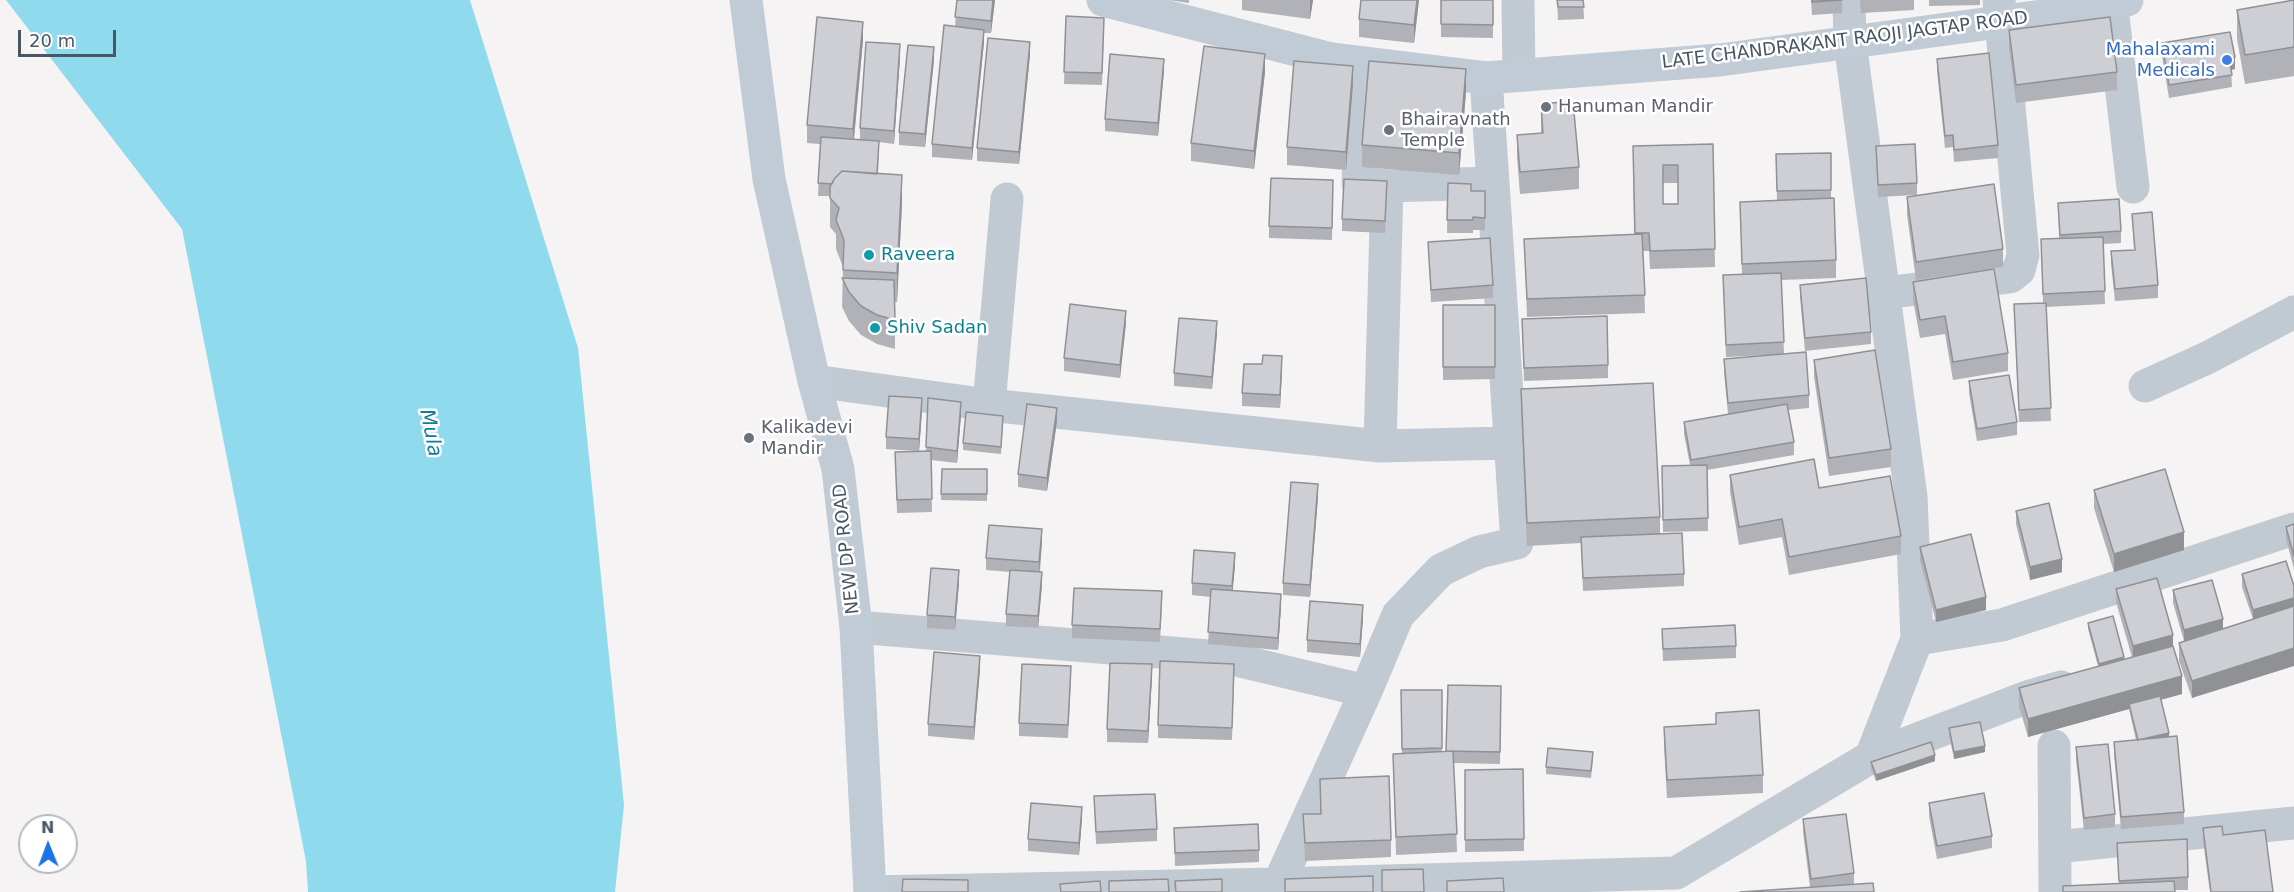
<!DOCTYPE html>
<html>
<head>
<meta charset="utf-8">
<style>
  body { margin:0 }
  #map { position:relative; width:2294px; height:892px; overflow:hidden; background:#f5f3f3; font-family:"DejaVu Sans",sans-serif }
  canvas { display:block }
  .north { position:absolute; left:18px; top:814px; width:60px; height:60px; box-sizing:border-box; background:#fff; border:2px solid #b7bbc0; border-radius:50%; rotate:359deg; font-size:16px; font-weight:700; line-height:24px; text-align:center; color:#4a5661 }
  .north::after { content:''; display:block; margin:auto; width:21px; height:27px; background:#1a73e8; clip-path:polygon(50% 0,100% 100%,50% 72%,0 100%) }
  .scale { position:absolute; left:18px; top:30px; width:98px; height:27px; box-sizing:border-box; border:3px solid #4a5661; border-top:0; padding-left:8px; font-size:18px; line-height:21px; white-space:nowrap; color:#4a5661; -webkit-text-stroke:4px #fff; paint-order:stroke }
</style>
</head>
<body>
<div id="map">
<canvas width="2294" height="892"></canvas>
<div class="north">N</div>
<div class="scale">20 m</div>
</div>
<script>
const g = document.querySelector('canvas').getContext('2d');
g.lineJoin = 'round';
function fillPath(path, color) { g.fillStyle = color; g.fill(path, 'evenodd'); }
const poly = rows => new Path2D(rows.map(r => 'M' + r).join(''));
function trace(path, color, width, dash) { g.strokeStyle = color; g.lineWidth = width; g.lineCap = dash ? 'butt' : 'round'; g.setLineDash(dash || []); g.stroke(path); }
function label(font, color, halo, rows, align = 'center') {
  g.font = font + ' "DejaVu Sans",sans-serif'; g.lineWidth = 5; g.setLineDash([]); g.textBaseline = 'middle'; g.strokeStyle = halo; g.fillStyle = color; for (const [text, x, y, turn = 0] of rows) {
    g.save(); g.translate(x, y); g.rotate((+turn || 0) * Math.PI / 180); g.textAlign = isNaN(turn) ? turn : align; if (halo) g.strokeText(text, 0, 0); g.fillText(text, 0, 0); g.restore();
  }
}
const water = poly([
  [6,0,470,0,578,348,624,805,615,892,308,892,306,861,182,229]
]);
const street = poly([
  [1518,0,1519,75],
  [2111,0,2133,187],
  [1363,63,1358,183,1387,186],
  [1885,293,2010,277,2019,270,2023,255,1999,0],
  [814,381,989,405,1380,446,1509,443],
  [2145,386,2207,358,2294,312],
  [989,405,1007,199],
  [1380,446,1387,186,1493,183],
  [856,627,1208,656,1236,660,1366,691],
  [1917,639,2002,625,2294,529],
  [2054,746,2055,892],
  [1871,757,2030,696,2061,687],
  [2055,847,2294,823],
  [870,892,1277,884,1676,873,1871,757,1917,639,1911,497,1850,42,1849,0],
  [1275,892,1366,691,1398,615,1441,570,1479,552,1517,543,1486,78]
]);
const secondary = poly([
  [746,0,769,179,814,381,838,469,856,627,870,892],
  [1103,0,1331,59,1486,78,1720,60,2050,15,2127,0]
]);
const wall = poly([
  [957,0,995,0,991,33,984,33,984,42,972,160,932,157,932,144,955,27],
  [1169,0,1189,0,1189,3],
  [1242,0,1313,0,1310,19,1242,10],
  [1419,0,1414,43,1359,37,1359,19],
  [1441,0,1493,0,1493,38,1441,37],
  [1557,0,1583,0,1584,19,1558,20],
  [1811,0,1842,0,1842,13,1812,15],
  [1860,0,1914,0,1914,10,1861,13],
  [1929,0,1980,0,1980,5,1929,6],
  [2294,0,2294,76,2245,84,2237,39,2237,10],
  [1066,16,1104,30,1102,85,1064,84],
  [2009,30,2117,72,2117,90,2016,103,2009,48],
  [863,40,854,140,860,140,860,128,900,57,894,144,879,142,878,174,902,204,897,302,895,302,895,349,877,344,861,335,849,321,842,307,843,267,836,249,836,234,830,227,830,196,818,196,820,144,807,143,807,125],
  [2162,43,2235,69,2231,70,2232,87,2169,98,2162,56],
  [1030,55,1019,164,977,161,977,148],
  [1937,59,1998,145,1998,158,1954,162,1953,147,1945,148,1937,71],
  [934,60,925,147,899,145,899,132],
  [1164,71,1158,136,1105,131,1105,119],
  [1265,72,1254,169,1191,161,1191,143],
  [1353,84,1346,170,1287,165,1287,147],
  [1466,92,1459,175,1362,167,1362,145],
  [1541,104,1579,167,1579,189,1520,194,1517,157,1517,135,1541,133],
  [1713,144,1715,267,1650,269,1649,251,1643,251,1645,313,1527,317,1524,239,1634,234,1633,164],
  [1663,183,1678,183,1678,204,1663,204],
  [1876,146,1917,183,1917,195,2003,249,2003,267,1916,280,1907,215,1907,197,1916,195,1878,197],
  [1831,153,1831,198,1836,260,1836,278,1781,280,1784,354,1809,395,1809,408,1788,410,1794,442,1794,455,1707,470,1708,531,1663,532,1662,466,1690,465,1684,434,1684,422,1728,414,1724,372,1724,359,1770,355,1726,357,1723,275,1742,275,1740,202,1777,200,1776,154],
  [1333,180,1332,240,1269,238,1269,226],
  [1448,183,1471,191,1485,191,1485,230,1473,230,1473,233,1447,233],
  [1387,194,1385,233,1342,231,1342,219],
  [2058,203,2121,231,2121,243,2103,244,2105,304,2046,307,2051,421,2019,422,2014,304,2043,303,2041,239,2059,238],
  [2132,214,2158,285,2158,298,2115,301,2111,264,2111,251,2134,250],
  [1428,242,1493,285,1493,298,1431,302],
  [1913,282,2008,353,2008,371,1953,380,1945,334,1920,338,1913,300],
  [1800,285,1871,332,1871,344,1805,351,1800,297],
  [1443,305,1495,305,1495,379,1443,380],
  [1522,319,1608,365,1608,378,1524,381],
  [1126,323,1120,378,1064,371,1064,358],
  [1217,333,1212,389,1174,386,1174,373],
  [1814,360,1891,449,1891,467,1829,476,1814,377],
  [1262,364,1282,369,1280,408,1242,406,1242,393],
  [1969,381,2017,422,2017,435,1977,441,1969,393],
  [1521,389,1660,517,1660,534,1684,574,1684,586,1583,591,1581,543,1527,546,1521,411],
  [928,398,961,415,957,463,931,460,932,512,897,513,895,452,916,451,886,449,886,437,922,410,919,451,926,451],
  [1057,421,1047,491,1018,487,1018,474],
  [1003,423,1001,454,963,450,963,443],
  [942,469,987,469,987,501,941,500],
  [1730,475,1819,488,1901,536,1901,554,1789,575,1782,537,1739,545,1730,492],
  [2094,490,2184,550,2114,572,2094,508],
  [1318,497,1310,597,1283,595,1283,583],
  [2016,511,2062,572,2030,580,2016,524],
  [2294,524,2294,569,2286,539,2286,527],
  [1042,542,1040,572,1042,585,1038,628,1006,626,1006,614,1010,572,986,570,986,558],
  [1920,547,1986,610,1936,622,1920,560],
  [1235,566,1232,591,1281,607,1278,650,1208,644,1211,597,1192,595,1192,583],
  [2242,574,2294,586,2192,698,2179,661,2179,643,2184,641,2173,603,2173,590,2223,629,2253,619,2242,587],
  [959,583,955,630,927,628,927,615],
  [2116,589,2173,646,2182,694,2160,700,2184,812,2184,824,2121,829,2114,755,2114,742,2136,740,2129,709,2028,737,2019,706,2019,688,2098,666,2088,629,2088,623,2124,659,2132,657,2116,602],
  [1162,604,1160,642,1072,638,1072,625],
  [1363,618,1360,657,1307,652,1307,640],
  [1662,629,1736,646,1736,658,1663,661],
  [980,669,974,740,928,736,928,724],
  [1234,676,1232,740,1158,738,1158,725],
  [1152,677,1148,743,1107,742,1107,729],
  [1071,678,1068,738,1019,736,1019,723],
  [1501,686,1500,764,1454,763,1457,852,1396,855,1393,754,1402,753,1401,690,1442,690,1442,751,1446,751],
  [1716,713,1763,775,1763,793,1667,798,1664,745,1664,727,1716,724],
  [1949,728,1985,752,1954,759,1949,735],
  [2076,747,2115,814,2115,827,2084,830,2076,760],
  [1593,758,1591,778,1546,774,1546,767],
  [1935,761,1876,781,1871,769,1871,762],
  [1523,769,1524,851,1465,852,1465,770],
  [1320,779,1391,840,1391,857,1305,861,1303,814,1320,814],
  [1094,796,1157,829,1157,841,1096,844],
  [1929,803,1992,836,1992,848,1937,859,1929,816],
  [1082,819,1079,855,1028,851,1028,839],
  [1803,819,1854,873,1854,884,1810,887,1803,832],
  [1174,828,1259,850,1259,862,1175,866],
  [2203,828,2223,835,2273,892,2210,892,2203,841],
  [2117,843,2188,877,2188,890,2175,890,2119,884]
]);
const shadedWall = poly([
  [993,0,995,0,991,33,991,21],
  [1310,0,1313,0,1310,19],
  [1417,0,1419,0,1414,43,1414,25],
  [863,22,863,40,853,147,853,129],
  [984,30,984,42,972,160,972,148],
  [1030,42,1030,55,1019,164,1019,152],
  [900,44,900,57,894,144,894,131],
  [934,47,934,60,925,147,925,134],
  [1265,54,1265,72,1254,169,1254,151],
  [2235,57,2235,69,2229,70,2229,58],
  [1164,59,1164,71,1158,136,1158,123],
  [1353,66,1353,84,1346,170,1346,152],
  [1466,69,1466,92,1459,175,1459,153],
  [902,175,902,204,897,302,897,273],
  [1126,311,1126,323,1120,378,1120,365],
  [1217,321,1217,333,1212,389,1212,377],
  [1282,356,1282,369,1280,408,1280,395],
  [922,398,922,410,919,452,919,439],
  [961,402,961,415,957,463,957,451],
  [1057,408,1057,421,1047,491,1047,478],
  [1318,484,1318,497,1310,597,1310,585],
  [1042,529,1042,542,1039,575,1039,562],
  [2184,532,2184,550,2114,572,2114,554],
  [1235,553,1235,566,1232,598,1232,586],
  [2062,559,2062,572,2030,580,2030,567],
  [959,570,959,583,955,630,955,617],
  [1042,572,1042,585,1038,628,1038,616],
  [1281,594,1281,607,1278,650,1278,638],
  [1986,597,1986,610,1936,622,1936,610],
  [2294,598,2294,610,2253,622,2253,610],
  [1363,605,1363,618,1360,657,1360,644],
  [2223,619,2223,632,2184,642,2184,630],
  [2173,635,2173,648,2133,659,2133,646],
  [2294,648,2294,666,2192,698,2192,681],
  [980,656,980,669,974,740,974,727],
  [2124,657,2124,664,2099,671,2099,664],
  [1152,664,1152,677,1148,743,1148,731],
  [2182,676,2182,694,2130,708,2129,704,2129,709,2028,737,2028,719],
  [2169,733,2169,739,2138,740],
  [1985,746,1985,752,1954,759,1954,752],
  [1935,755,1935,761,1876,781,1876,775],
  [1082,807,1082,819,1079,855,1079,843]
]);
const building = poly([
  [957,0,993,0,991,21,955,17,957,0],
  [1361,0,1417,0,1414,25,1359,19,1361,0],
  [1441,0,1493,0,1493,25,1441,24,1441,0],
  [1557,0,1583,0,1584,7,1558,7,1557,0],
  [1812,0,1842,0,1812,2,1812,0],
  [2294,0,2294,47,2245,55,2237,10,2294,0],
  [1066,16,1104,18,1102,73,1064,72,1066,16],
  [817,17,863,22,853,129,807,125,817,17],
  [2110,17,2117,72,2016,85,2009,30,2110,17],
  [944,25,984,30,972,148,932,144,944,25],
  [2230,32,2235,57,2229,58,2232,75,2169,85,2162,43,2230,32],
  [988,38,1030,42,1019,152,977,148,988,38],
  [866,42,900,44,894,131,860,128,866,42],
  [908,45,934,47,925,134,899,132,908,45],
  [1204,46,1265,54,1254,151,1191,143,1204,46],
  [1989,53,1998,145,1954,150,1953,135,1945,136,1937,59,1989,53],
  [1110,54,1164,59,1158,123,1105,119,1110,54],
  [1294,61,1353,66,1346,152,1287,147,1294,61],
  [1369,61,1466,69,1459,153,1362,145,1369,61],
  [1573,101,1579,167,1520,172,1517,135,1543,133,1541,104,1573,101],
  [821,137,879,141,877,174,842,171,834,179,832,184,818,183,821,137],
  [1713,144,1715,249,1650,251,1649,233,1635,233,1633,146,1713,144],
  [1663,165,1678,165,1678,204,1663,204,1663,165],
  [1915,144,1917,183,1878,185,1876,146,1915,144],
  [1831,153,1831,190,1777,191,1776,154,1831,153],
  [842,171,902,175,897,273,843,270,844,240,836,220,839,208,830,198,830,187,834,179,842,171],
  [1271,178,1333,180,1332,228,1269,226,1271,178],
  [1344,179,1387,181,1385,221,1342,219,1344,179],
  [1448,183,1471,184,1471,191,1485,191,1485,218,1473,217,1473,220,1447,220,1448,183],
  [1994,184,2003,249,1916,262,1907,197,1994,184],
  [1834,198,1836,260,1742,264,1740,202,1834,198],
  [2119,199,2121,231,2060,235,2058,203,2119,199],
  [2152,212,2158,285,2115,289,2111,251,2135,250,2132,214,2152,212],
  [1642,234,1645,295,1527,299,1524,239,1642,234],
  [2103,237,2105,291,2043,294,2041,239,2103,237],
  [1490,238,1493,285,1431,290,1428,242,1490,238],
  [1994,269,2008,353,1953,362,1945,316,1920,320,1913,282,1994,269],
  [1781,273,1784,342,1726,345,1723,275,1781,273],
  [842,278,894,280,895,320,877,315,861,306,849,292,842,278],
  [1866,278,1871,332,1805,338,1800,285,1866,278],
  [2046,303,2051,408,2019,410,2014,304,2046,303],
  [1070,304,1126,311,1120,365,1064,358,1070,304],
  [1443,305,1495,305,1495,367,1443,367,1443,305],
  [1607,316,1608,365,1524,368,1522,319,1607,316],
  [1179,318,1217,321,1212,377,1174,373,1179,318],
  [1875,350,1891,449,1829,458,1814,360,1875,350],
  [1806,352,1809,395,1728,403,1724,359,1806,352],
  [1263,355,1282,356,1280,395,1242,393,1244,364,1262,364,1263,355],
  [2009,375,2017,422,1977,429,1969,381,2009,375],
  [1653,383,1660,517,1527,523,1521,389,1653,383],
  [889,396,922,398,919,439,886,437,889,396],
  [928,398,961,402,957,451,926,447,928,398],
  [1027,404,1057,408,1047,478,1018,474,1027,404],
  [1787,404,1794,442,1691,460,1684,422,1787,404],
  [966,412,1003,416,1001,447,963,443,966,412],
  [931,451,932,499,897,500,895,452,931,451],
  [1814,459,1819,488,1890,476,1901,536,1789,557,1782,519,1739,527,1730,475,1814,459],
  [1707,465,1708,518,1663,520,1662,466,1707,465],
  [942,469,987,469,987,494,941,494,942,469],
  [2165,469,2184,532,2114,554,2094,490,2165,469],
  [1291,482,1318,484,1310,585,1283,583,1291,482],
  [2049,503,2062,559,2030,567,2016,511,2049,503],
  [2294,524,2294,556,2286,527,2294,524],
  [989,525,1042,529,1039,562,986,558,989,525],
  [1682,533,1684,574,1583,578,1581,537,1682,533],
  [1971,534,1986,597,1936,610,1920,547,1971,534],
  [1194,550,1235,553,1232,586,1192,583,1194,550],
  [2286,561,2294,586,2294,598,2253,610,2242,574,2286,561],
  [931,568,959,570,955,617,927,615,931,568],
  [1010,570,1042,572,1038,616,1006,614,1010,570],
  [2157,578,2173,635,2133,646,2116,589,2157,578],
  [2212,580,2223,619,2184,630,2173,590,2212,580],
  [1074,588,1162,591,1160,629,1072,625,1074,588],
  [1211,589,1281,594,1278,638,1208,632,1211,589],
  [1310,601,1363,605,1360,644,1307,640,1310,601],
  [2294,606,2294,648,2192,681,2179,643,2294,606],
  [2113,616,2124,657,2099,664,2088,623,2113,616],
  [1735,625,1736,646,1663,649,1662,629,1735,625],
  [2173,646,2182,676,2028,719,2019,688,2173,646],
  [934,652,980,656,974,727,928,724,934,652],
  [1160,661,1234,664,1232,728,1158,725,1160,661],
  [1110,663,1152,664,1148,731,1107,729,1110,663],
  [1022,664,1071,666,1068,725,1019,723,1022,664],
  [1448,685,1501,686,1500,752,1446,751,1448,685],
  [1401,690,1442,690,1442,748,1402,749,1401,690],
  [2160,696,2169,733,2138,740,2129,704,2160,696],
  [1759,710,1763,775,1667,780,1664,727,1716,724,1716,713,1759,710],
  [1980,722,1985,746,1954,752,1949,728,1980,722],
  [2177,736,2184,812,2121,817,2114,742,2177,736],
  [1931,742,1935,755,1876,775,1871,762,1931,742],
  [2108,744,2115,814,2084,818,2076,747,2108,744],
  [1548,748,1593,752,1591,771,1546,767,1548,748],
  [1453,751,1457,834,1396,837,1393,754,1453,751],
  [1523,769,1524,839,1465,840,1465,770,1523,769],
  [1389,776,1391,840,1305,843,1303,814,1321,814,1320,779,1389,776],
  [1984,793,1992,836,1937,846,1929,803,1984,793],
  [1155,794,1157,829,1096,832,1094,796,1155,794],
  [1031,803,1082,807,1079,843,1028,839,1031,803],
  [1846,814,1854,873,1811,879,1803,819,1846,814],
  [1258,824,1259,850,1175,853,1174,828,1258,824],
  [2222,826,2223,835,2265,830,2273,892,2211,892,2203,828,2222,826],
  [2187,839,2188,877,2119,881,2117,843,2187,839],
  [1423,869,1424,892,1382,892,1382,870,1423,869],
  [1373,876,1373,892,1285,892,1285,879,1373,876],
  [1503,878,1504,892,1447,892,1447,881,1503,878],
  [903,879,968,880,968,892,902,892,903,879],
  [1168,879,1169,892,1109,892,1109,881,1168,879],
  [1222,879,1222,892,1176,892,1175,881,1222,879],
  [1100,881,1101,892,1061,892,1060,884,1100,881],
  [2174,881,2175,892,2063,892,2063,886,2174,881],
  [1873,883,1874,892,1740,892,1873,883]
]);
const markers = [
  [2227,60,6,"#3f7fe0"],
  [1546,107,6,"#6b7280"],
  [1389,130,6,"#6b7280"],
  [869,255,6,"#0f9aa8"],
  [875,328,6,"#0f9aa8"],
  [749,438,6,"#6b7280"]
];
const streetNames = [
  ["LATE CHANDRAKANT RAOJI JAGTAP ROAD",1845,41,-7],
  ["NEW DP ROAD",847,549,-96]
];
const shopNames = [
  ["Mahalaxami",2215,50],
  ["Medicals",2215,71]
];
const worshipNames = [
  ["Hanuman Mandir",1558,107],
  ["Bhairavnath",1401,120],
  ["Temple",1401,141],
  ["Kalikadevi",761,428],
  ["Mandir",761,449]
];
const cultureNames = [
  ["Raveera",881,255],
  ["Shiv Sadan",887,328]
];
const waterNames = [
  ["Mula",430,433,79]
];
fillPath(water, '#90daee');
trace(street, '#c1cad2', 33);
trace(secondary, '#c1cbd6', 33);
fillPath(wall, '#b0b2b7');
fillPath(shadedWall, '#909195');
fillPath(building, '#cdcfd5');
trace(building, '#909195', 1.5);
for (const [x, y, r, color] of markers) { const dot = new Path2D(); dot.arc(x, y, r, 0, 2 * Math.PI); g.fillStyle = color; g.fill(dot); trace(dot, '#fff', 2); }
label('18px', '#4a5661', '#fff', streetNames);
label('18px', '#366cbe', '#fff', shopNames, 'right');
label('18px', '#5b616d', '#fff', worshipNames, 'left');
label('18px', '#0d838f', '#fff', cultureNames, 'left');
label('italic 20px', '#0c7c9b', '#fff', waterNames);
</script>
</body>
</html>
